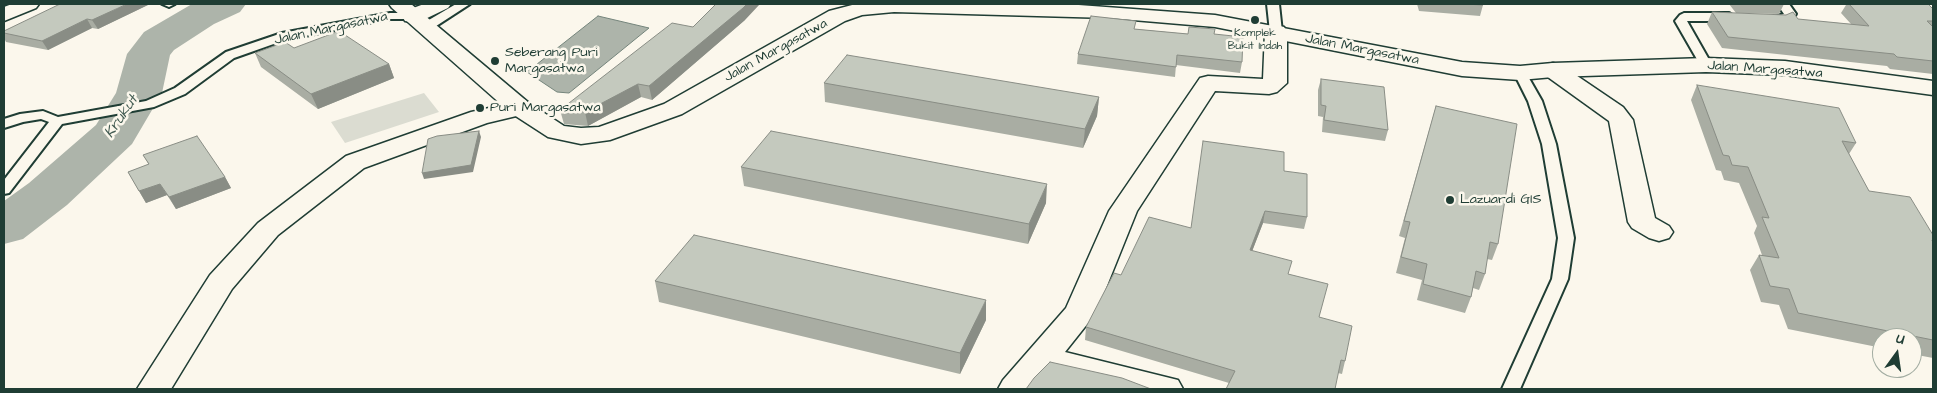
<!DOCTYPE html>
<html>
<head>
<meta charset="utf-8">
<style>
  body { margin:0 }
  #map { position:relative; width:1937px; height:393px; overflow:hidden; background:#fbf7ec; font-family:"Architects Daughter",sans-serif }
  canvas { display:block }
  .frame { position:absolute; inset:0; border:5px solid #1f3d34; pointer-events:none }
  .north { position:absolute; left:1872px; top:328px; width:50px; height:50px; box-sizing:border-box; background:#fbf7ec; border:1px solid #a3ada2; border-radius:50%; rotate:14deg; font-size:14px; font-weight:700; line-height:20px; text-align:center; color:#1f3d34 }
  .north::after { content:''; display:block; margin:auto; width:18px; height:22px; background:#1f3d34; clip-path:polygon(50% 0,100% 100%,50% 72%,0 100%) }
</style>
</head>
<body>
<div id="map">
<canvas width="1937" height="393"></canvas>
<div class="frame"></div>
<div class="north">U</div>
</div>
<script>
const g = document.querySelector('canvas').getContext('2d');
g.lineJoin = 'round';
function fillPath(path, color) { g.fillStyle = color; g.fill(path, 'evenodd'); }
const poly = rows => new Path2D(rows.map(r => 'M' + r).join(''));
function trace(path, color, width, dash) { g.strokeStyle = color; g.lineWidth = width; g.lineCap = dash ? 'butt' : 'round'; g.setLineDash(dash || []); g.stroke(path); }
function label(font, color, halo, rows, align = 'center') {
  g.font = font + ' "Architects Daughter",sans-serif'; g.lineWidth = 5; g.setLineDash([]); g.textBaseline = 'middle'; g.strokeStyle = halo; g.fillStyle = color; for (const [text, x, y, turn = 0] of rows) {
    g.save(); g.translate(x, y); g.rotate((+turn || 0) * Math.PI / 180); g.textAlign = isNaN(turn) ? turn : align; if (halo) g.strokeText(text, 0, 0); g.fillText(text, 0, 0); g.restore();
  }
}
const green = poly([
  [424,93,439,112,345,143,331,122]
]);
const water = poly([
  [598,16,649,28,569,93,557,92,527,72,598,16]
]);
const river = poly([
  [192,4,246,4,240,12,214,24,174,50,170,55,162,93,132,144,67,205,23,239,4,244,4,201,29,183,96,125,116,93,127,54,144,32,192,4]
]);
const service = poly([
  [162,4,175,4,169,7,162,4],
  [456,4,470,4,430,30,422,30,420,27,422,24,456,4],
  [1267,4,1279,4,1282,32,1280,35,1276,36,1270,32,1267,4],
  [1777,4,1789,4,1796,14,1792,20,1771,22,1769,20,1771,18,1784,14,1777,4],
  [390,13,413,13,419,16,413,19,390,19,285,40,234,58,185,94,154,107,62,124,9,193,4,194,4,180,49,122,41,119,23,122,4,128,4,119,20,114,43,111,58,117,146,101,175,88,226,52,282,33,390,13],
  [1684,13,1729,13,1735,17,1729,21,1687,21,1712,65,1710,68,1702,68,1675,21,1680,15,1684,13],
  [1520,69,1526,73,1542,101,1556,144,1574,238,1568,279,1520,389,1502,389,1552,279,1558,238,1542,144,1528,101,1514,73,1520,69]
]);
const minor = poly([
  [12,4,39,4,36,8,4,21,4,7,12,4],
  [424,4,451,4,448,8,421,21,413,22,405,21,402,16,405,11,424,4],
  [1276,25,1284,27,1287,32,1287,83,1277,92,1269,94,1215,91,1137,211,1096,313,1065,352,1178,380,1183,389,1118,389,1049,372,1034,389,998,389,1003,380,1066,308,1109,211,1200,78,1208,76,1263,79,1265,32,1268,27,1276,25],
  [1553,63,1561,65,1623,107,1633,120,1655,218,1669,226,1673,232,1669,238,1659,241,1649,238,1632,228,1628,222,1609,121,1545,75,1541,70,1545,65,1553,63],
  [520,101,529,103,532,108,529,113,487,123,364,168,278,235,232,289,171,389,137,389,210,275,258,223,346,156,471,112,520,101]
]);
const tertiary = poly([
  [389,4,411,4,529,103,564,126,581,128,599,127,664,104,829,11,856,4,1065,4,1215,15,1462,62,1520,66,1553,63,1706,58,1785,61,1933,81,1933,95,1785,75,1706,72,1553,77,1520,80,1462,76,1215,27,1109,18,894,12,862,15,845,21,682,114,610,140,581,144,548,137,511,113,392,8,389,4]
]);
const wall = poly([
  [150,4,98,29,92,28,48,50,6,42,4,38,4,31],
  [1417,4,1483,4,1483,5,1480,16,1419,11],
  [1729,4,1784,4,1779,14,1736,13],
  [1844,4,1928,4,1933,9,1933,74,1890,69,1887,66,1722,48,1707,24,1712,12,1851,24,1841,13,1846,5],
  [745,20,652,100,641,97,588,126,564,124,560,110,693,27],
  [1135,29,1188,34,1214,34,1242,62,1240,73,1176,65,1175,77,1077,64,1078,54],
  [294,48,389,64,394,78,318,109,261,67,255,53],
  [1321,79,1388,130,1385,141,1322,132,1323,117,1318,116,1318,90],
  [824,83,1099,97,1097,116,1083,148,825,102],
  [1697,85,1856,143,1849,154,1869,191,1933,235,1933,358,1912,354,1912,338,1882,338,1882,348,1788,329,1779,305,1761,302,1750,270,1759,255,1762,255,1754,233,1757,226,1739,183,1724,180,1721,171,1716,170,1691,100],
  [1436,106,1498,244,1492,260,1487,259,1485,274,1479,290,1473,288,1471,297,1465,313,1417,300,1422,280,1396,273,1405,238,1399,236],
  [143,155,225,177,231,188,176,209,167,195,146,203,128,172,149,165],
  [741,167,1046,203,1028,244,744,186],
  [1284,171,1307,217,1304,229,1263,223,1252,251,1319,317,1345,361,1342,374,1338,373,1229,383,1085,340,1086,327,1121,275,1191,228],
  [655,281,986,320,960,374,659,302]
]);
const shadedWall = poly([
  [127,4,150,4,98,29,92,20],
  [747,4,760,4,745,20,652,100,649,86],
  [87,19,92,28,48,50,42,41],
  [389,64,394,78,318,109,311,94],
  [638,84,641,97,588,126,585,112],
  [1099,97,1097,116,1083,148,1085,129],
  [479,131,481,137,473,172,424,179,422,173],
  [225,177,231,188,176,209,169,197],
  [160,184,167,195,146,203,139,191],
  [1047,184,1046,203,1028,244,1029,224],
  [1265,211,1263,223,1248,262,1250,250],
  [986,300,986,320,960,374,960,353]
]);
const building = poly([
  [60,4,127,4,92,20,87,19,42,41,4,33,4,31,60,4],
  [716,4,747,4,743,8,649,86,638,84,585,112,560,110,672,23,693,27,716,4],
  [1464,4,1483,4,1483,5,1464,4],
  [1849,4,1928,4,1933,9,1933,21,1927,21,1933,27,1933,61,1897,57,1894,54,1728,37,1712,12,1786,15,1793,12,1798,19,1869,26,1849,4],
  [1091,16,1136,21,1134,29,1188,34,1189,27,1215,29,1214,34,1243,37,1242,62,1177,55,1176,67,1078,54,1091,16],
  [339,31,389,64,311,94,255,53,285,42,294,48,339,31],
  [847,55,1099,97,1085,129,824,83,847,55],
  [1321,79,1384,87,1388,130,1324,120,1326,106,1321,105,1321,79],
  [1697,85,1839,108,1856,143,1842,141,1869,191,1910,197,1933,235,1933,240,1932,240,1933,243,1933,340,1798,313,1789,289,1770,286,1759,255,1779,258,1762,217,1769,218,1748,167,1732,165,1729,156,1723,155,1697,85],
  [1436,106,1517,124,1498,244,1490,242,1485,274,1476,271,1471,297,1423,284,1427,264,1401,257,1410,222,1404,221,1436,106],
  [479,131,471,165,422,173,428,139,437,136,479,131],
  [771,131,1047,184,1029,224,741,167,771,131],
  [197,136,225,177,169,197,160,184,139,191,128,172,149,164,143,155,197,136],
  [1203,141,1284,152,1284,171,1307,174,1307,217,1265,211,1250,250,1292,261,1288,274,1328,284,1319,317,1352,326,1345,361,1341,360,1335,389,1226,389,1235,371,1086,327,1114,273,1121,275,1149,217,1191,228,1203,141],
  [694,235,986,300,960,353,655,281,694,235],
  [1050,362,1122,378,1151,389,1026,389,1034,378,1050,362]
]);
const markers = [
  [1255,20,5,"#1f3d34"],
  [495,61,5,"#1f3d34"],
  [480,108,5,"#1f3d34"],
  [1450,200,5,"#1f3d34"]
];
const farPoinames = [
  ["Komplek",1255,34],
  ["Bukit Indah",1255,47]
];
const streetNames = [
  ["Jalan Margasatwa",331,29,-12],
  ["Jalan Margasatwa",1362,50,11],
  ["Jalan Margasatwa",776,51,-29],
  ["Jalan Margasatwa",1765,70,4]
];
const poiNames = [
  ["Seberang Puri",505,53],
  ["Margasatwa",505,69],
  ["Puri Margasatwa",490,108],
  ["Lazuardi GIS",1460,200]
];
const waterNames = [
  ["Krukut",122,117,-56]
];
fillPath(green, '#dbdcd1');
fillPath(water, '#adb4aa');
trace(water, '#74847b', 1);
fillPath(river, '#adb4aa');
trace(service, '#1f3d34', 4);
trace(minor, '#1f3d34', 3);
trace(tertiary, '#1f3d34', 3);
fillPath(service, '#fbf7ec');
fillPath(minor, '#fbf7ec');
fillPath(tertiary, '#fbf7ec');
fillPath(wall, '#a9ada3');
fillPath(shadedWall, '#898d85');
fillPath(building, '#c4c9be');
trace(building, '#898d85', 1);
for (const [x, y, r, color] of markers) { const dot = new Path2D(); dot.arc(x, y, r, 0, 2 * Math.PI); g.fillStyle = color; g.fill(dot); trace(dot, '#fbf7ec', 2); }
label('11px', '#1f3d34', '#fbf7ec', farPoinames);
label('14px', '#1f3d34', '#fbf7ec', streetNames);
label('14px', '#1f3d34', '#fbf7ec', poiNames, 'left');
label('italic 15px', '#425b52', '#fbf7ec', waterNames);
</script>
</body>
</html>
